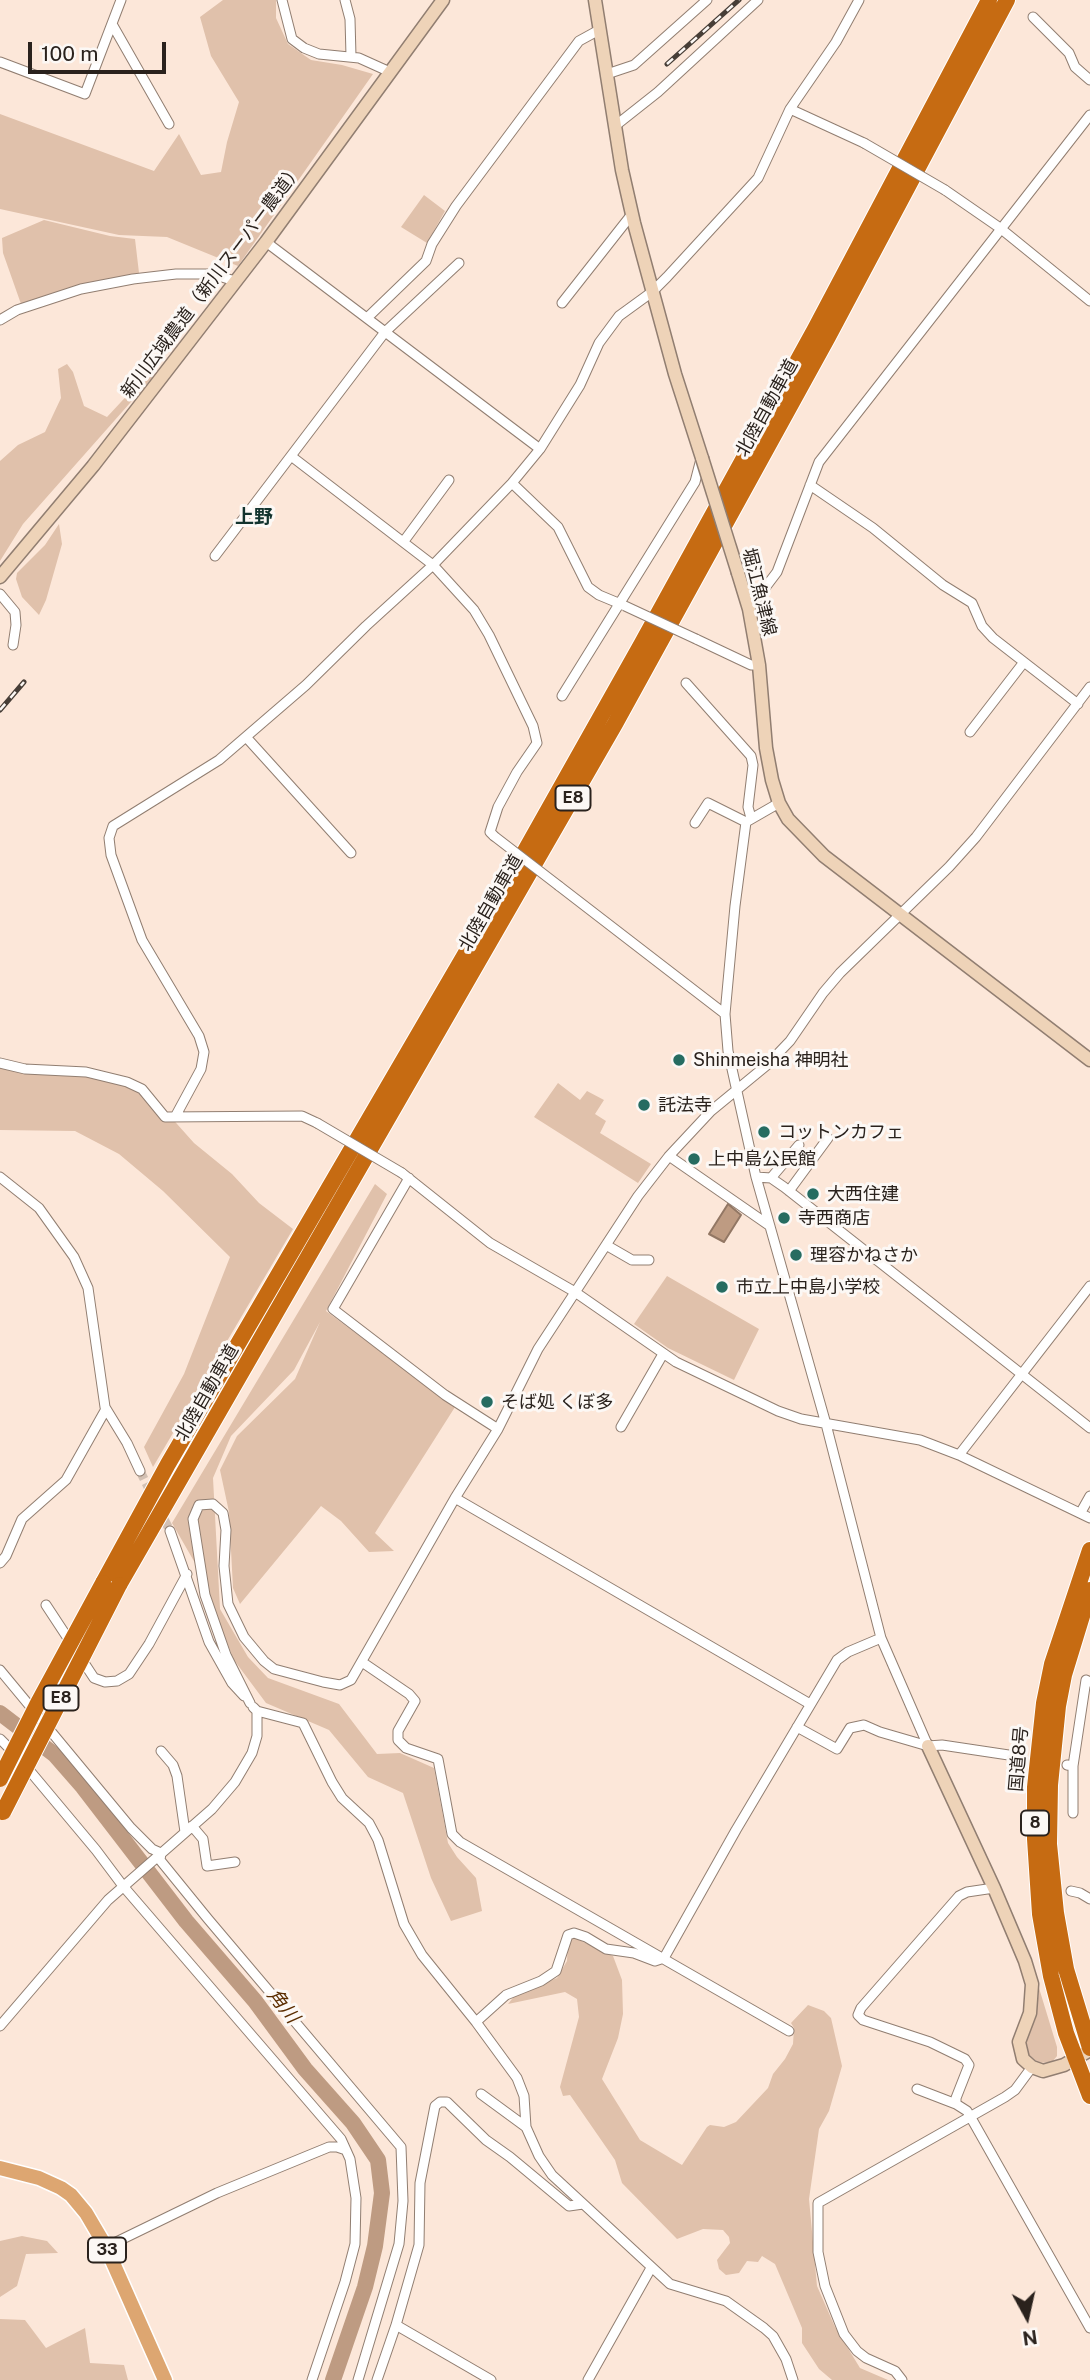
<!DOCTYPE html>
<html>
<head>
<meta charset="utf-8">
<style>
  body { margin:0 }
  #map { position:relative; width:1090px; height:2380px; overflow:hidden; background:#fce7d9; font-family:"Public Sans",sans-serif }
  canvas { display:block }
  .north { position:absolute; left:992px; top:2282px; width:70px; height:70px; -webkit-text-stroke:5px #fcf8f5; paint-order:stroke; rotate:172deg; font-size:19px; font-weight:700; line-height:28px; text-align:center; color:#2a221d }
  .north::after { content:''; display:block; margin:auto; width:24px; height:32px; background:#2a221d; clip-path:polygon(50% 0,100% 100%,50% 72%,0 100%) }
  .scale { position:absolute; left:28px; top:42px; width:138px; height:32px; box-sizing:border-box; border:4px solid #2a221d; border-top:0; padding-left:9px; font-size:21px; line-height:24px; white-space:nowrap; color:#2a221d; -webkit-text-stroke:5px #fcf8f5; paint-order:stroke }
</style>
</head>
<body>
<div id="map">
<canvas width="1090" height="2380"></canvas>
<div class="north">N</div>
<div class="scale">100 m</div>
</div>
<script>
const g = document.querySelector('canvas').getContext('2d');
g.lineJoin = 'round';
function fillPath(path, color) { g.fillStyle = color; g.fill(path, 'evenodd'); }
const poly = rows => new Path2D(rows.map(r => 'M' + r).join(''));
function trace(path, color, width, dash) { g.strokeStyle = color; g.lineWidth = width; g.lineCap = dash ? 'butt' : 'round'; g.setLineDash(dash || []); g.stroke(path); }
function label(font, color, halo, rows, align = 'center') {
  g.font = font + ' "Public Sans","Noto Sans JP",sans-serif'; g.lineWidth = 6; g.setLineDash([]); g.textBaseline = 'middle'; g.strokeStyle = halo; g.fillStyle = color; for (const [text, x, y, turn = 0] of rows) {
    g.save(); g.translate(x, y); g.rotate((+turn || 0) * Math.PI / 180); g.textAlign = isNaN(turn) ? turn : align; if (halo) g.strokeText(text, 0, 0); g.fillText(text, 0, 0); g.restore();
  }
}
const green = poly([
  [223,0,276,0,276,18,288,44,311,60,342,65,373,74,238,266,167,237,119,235,0,209,0,114,154,171,179,134,201,175,221,172,227,142,239,102,211,56,200,17],
  [424,195,445,211,427,243,401,227],
  [44,220,110,236,135,239,139,273,21,304,3,253,2,238],
  [67,364,73,372,84,406,107,417,148,373,153,377,23,524,0,561,0,461,18,445,45,432,61,398,58,369],
  [59,524,62,544,46,600,39,615,22,597,16,579,17,573,45,545],
  [0,1058,48,1074,96,1075,144,1087,194,1143,232,1174,259,1203,293,1229,153,1467,144,1447,184,1374,230,1257,163,1191,119,1154,75,1131,0,1130],
  [558,1083,580,1100,587,1091,604,1100,595,1114,606,1121,600,1133,651,1164,638,1183,534,1117],
  [375,1184,387,1194,326,1311,455,1407,375,1533,394,1551,369,1552,341,1521,321,1506,240,1604,233,1588,229,1512,220,1470,237,1436,295,1379,320,1322,294,1370,231,1436,213,1478,220,1609,248,1657,268,1678,339,1704,377,1754,400,1753,434,1768,448,1843,457,1857,476,1878,482,1911,451,1921,431,1878,403,1793,368,1777,329,1730,266,1703,234,1660,195,1563,172,1523],
  [667,1276,759,1329,734,1380,668,1348,634,1324],
  [575,1938,613,1956,622,1980,623,2014,618,2038,602,2079,640,2140,682,2165,707,2127,710,2125,724,2127,736,2122,768,2088,773,2074,785,2059,793,2044,794,2028,791,2023,808,2005,824,2011,831,2018,842,2066,829,2111,819,2129,809,2199,817,2286,835,2327,860,2368,888,2380,832,2380,819,2369,802,2343,802,2328,775,2264,762,2256,758,2262,747,2261,739,2273,726,2275,719,2269,717,2260,730,2243,729,2237,723,2230,703,2229,677,2239,622,2183,615,2160,570,2095,563,2096,560,2087,579,2017,577,1999,565,1992,508,2004,516,1994,557,1978,567,1961,568,1940],
  [1039,1988,1057,2047,1057,2056,1052,2062,1039,2063,1029,2055,1026,2039,1036,2018],
  [22,2236,47,2241,58,2253,26,2254,17,2286,0,2297,0,2241],
  [0,2319,25,2320,46,2348,85,2328,90,2363,124,2365,128,2380,0,2380]
]);
const water = poly([
  [728,1204,741,1215,724,1242,709,1234,728,1204]
]);
const river = poly([
  [0,1713,55,1755,83,1787,186,1921,255,2001,305,2069,353,2123,378,2160,382,2193,375,2246,365,2287,333,2380]
]);
const streetTunnel = poly([
  [140,1471,170,1531]
]);
const street = poly([
  [282,0,292,39,304,48,319,54,359,58,390,72],
  [345,0,350,19,351,56],
  [1033,17,1069,53,1075,67,1090,80],
  [112,24,169,124],
  [0,62,85,94,121,0],
  [607,74,634,65,707,0],
  [790,109,864,143],
  [615,126,658,92,758,0],
  [945,190,1000,228,1090,301],
  [266,242,540,449],
  [562,303,632,214],
  [367,318,426,261,432,244,456,206,579,41,599,30],
  [0,320,17,310,81,289,133,279,176,274,212,274,235,281],
  [291,456,433,565,474,610,489,635,533,726,537,743,517,772,498,807,490,832,494,836],
  [512,483,558,527,588,587,599,595,623,605],
  [810,485,873,528,943,585,972,603,982,626,993,638,1078,704],
  [404,541,449,480],
  [215,556,385,332,459,263],
  [0,594,15,612,16,625,13,645],
  [749,609,777,572,819,462,1090,115],
  [696,639,751,665,759,665],
  [686,683,751,756,753,765,748,807,751,818],
  [562,696,695,482,701,459],
  [970,732,1024,662],
  [246,737,351,853],
  [779,803,746,822,735,906,725,1014,728,1051,756,1177,826,1424,881,1638,928,1746],
  [695,823,708,803,746,822],
  [559,886,725,1014],
  [0,1063,25,1069,86,1072,127,1082,142,1089,165,1117,302,1116,317,1123],
  [175,1117,201,1069,204,1052,199,1036,142,940,111,855,109,838,113,826,219,760,306,685,366,626,433,565,512,483,540,449,580,385,599,343,619,316,652,292,667,277,758,178,790,109,836,42,859,0],
  [669,1156,770,1226],
  [402,1173,490,1243,575,1292,676,1362,778,1411,801,1419,920,1440,959,1455,1090,1518],
  [0,1177,39,1208,74,1257,88,1288,105,1407,127,1443,140,1471],
  [756,1177,771,1178,784,1187,1090,1428],
  [409,1178,333,1309,445,1395,498,1429],
  [771,1178,799,1145],
  [789,1191,828,1138],
  [606,1245,632,1260,649,1260],
  [621,1427,663,1354],
  [959,1455,1090,1286],
  [455,1498,810,1704],
  [1081,1512,1090,1496],
  [170,1531,209,1642,232,1683,244,1696],
  [0,1563,6,1556,22,1519,66,1480,106,1409],
  [46,1605,94,1678,105,1682,117,1681,129,1674,149,1644,187,1574],
  [362,1662,409,1694,415,1701,398,1731,398,1740,406,1748,438,1759,452,1834,460,1842,789,2031],
  [0,1670,131,1828,152,1849,161,1853,160,1860,208,1919,401,2147,403,2201,399,2244,358,2380],
  [250,1703,226,1655,205,1595,193,1519,199,1505,213,1504,223,1513,226,1530,224,1566,228,1604,244,1637,264,1661,274,1669,323,1682,340,1685,351,1680,455,1498,498,1429,538,1349,638,1196,669,1156,711,1111,767,1065,790,1041,823,993,840,973,949,867,976,837,1090,687],
  [257,1711,303,1723,332,1782,342,1798,369,1823,378,1840,404,1924,422,1955,476,2022,517,2078,524,2096,526,2127,539,2156,552,2175,670,2284,726,2301,764,2328,773,2336,786,2359,793,2380],
  [797,1727,837,1749,850,1728,864,1725,880,1732,928,1746,942,1745,1022,1757],
  [0,1739,15,1754],
  [161,1751,173,1765,177,1776,185,1832],
  [24,1764,96,1850,123,1886,341,2139,346,2150,337,2147,329,2147,217,2193,106,2247],
  [1067,1765,1073,1766,1086,1680,1090,1682],
  [1073,1766,1073,1813],
  [192,1826,203,1839,207,1866,235,1862],
  [994,1888,967,1892,959,1896,861,2008,858,2015,863,2020,930,2042,965,2059,969,2065,956,2098,956,2104,967,2111,970,2116,1090,2328],
  [1071,1891,1080,1893,1090,1899],
  [476,2022,506,1995,541,1981,556,1971,568,1935,574,1933,586,1937,606,1949,634,1953,655,1961,664,1958,736,1830,837,1660,848,1652,881,1638],
  [0,2026,108,1900,212,1809,235,1782,252,1753,257,1736,257,1711,253,1707],
  [917,2089,956,2104],
  [481,2094,526,2127],
  [312,2380,345,2282,355,2244,356,2198,350,2159,346,2150],
  [377,2380,396,2325],
  [491,2380,396,2325,419,2245,420,2183,435,2106,440,2102,447,2102,486,2140,510,2157,569,2206,583,2204],
  [588,2380,651,2268],
  [902,2380,895,2371,866,2358,857,2351,844,2334,825,2286,818,2252,818,2203,1005,2097,1015,2090,1032,2067]
]);
const secondary = poly([
  [595,0,622,170,634,223,675,374,702,458],
  [738,573,749,609,759,665,766,748,772,780,779,803,788,819,824,856,1090,1060],
  [0,577,93,466,266,242,443,0],
  [928,1746,994,1888,1025,1961,1032,1984,1030,2013,1019,2042,1023,2059,1032,2067,1043,2071,1064,2065,1090,2050]
]);
const primary = poly([
  [0,2168,39,2178,61,2188,71,2195,86,2213,106,2247,165,2380]
]);
const highway = poly([
  [1090,1550,1052,1664,1044,1703,1035,1787,1035,1839,1040,1914,1051,1976,1066,2033,1090,2096],
  [103,1583,168,1464,516,867,641,645,815,329,989,0],
  [119,1585,615,724,828,337,1007,0],
  [1090,1590,1064,1675,1058,1706,1050,1785,1049,1844,1056,1913,1066,1969,1090,2048]
]);
const rail = poly([
  [667,64,739,0],
  [0,710,24,682]
]);
const streetBridge = poly([
  [864,143,945,190],
  [625,606,696,639],
  [494,836,559,886],
  [317,1123,402,1173]
]);
const secondaryBridge = poly([
  [702,458,738,573]
]);
const highwayBridge = poly([
  [0,1779,38,1703,103,1583],
  [3,1812,119,1585]
]);
const markers = [
  [679,1060,7,"#266c61"],
  [644,1105,7,"#266c61"],
  [764,1132,7,"#266c61"],
  [694,1159,7,"#266c61"],
  [813,1194,7,"#266c61"],
  [784,1218,7,"#266c61"],
  [796,1255,7,"#266c61"],
  [722,1287,7,"#266c61"],
  [487,1402,7,"#266c61"]
];
const shields = [
  [573,798,35],
  [61,1698,35],
  [1035,1823,28],
  [107,2250,38]
];
const shieldNames = [
  ["E8",573,798],
  ["E8",61,1698],
  ["8",1035,1823],
  ["33",107,2250]
];
const streetNames = [
  ["新川広域農道（新川スーパー農道）",212,281,-53],
  ["北陸自動車道",767,408,-61],
  ["堀江魚津線",759,592,76],
  ["北陸自動車道",491,903,-60],
  ["北陸自動車道",207,1393,-60],
  ["国道8号",1019,1759,-85]
];
const poiNames = [
  ["Shinmeisha 神明社",693,1060],
  ["託法寺",658,1105],
  ["コットンカフェ",778,1132],
  ["上中島公民館",708,1159],
  ["大西住建",827,1194],
  ["寺西商店",798,1218],
  ["理容かねさか",810,1255],
  ["市立上中島小学校",736,1287],
  ["そば処 くぼ多",501,1402]
];
const neighbourhoodNames = [
  ["上野",254,517]
];
const waterNames = [
  ["角川",283,2006,52]
];
fillPath(green, '#e0c1ab');
fillPath(water, '#be9b82');
trace(water, '#927764', 2);
trace(river, '#be9b82', 16);
trace(streetTunnel, '#d2c0b3', 9, [9, 4.5]);
trace(street, '#917e71', 11);
trace(secondary, '#917e71', 15);
trace(primary, '#fff', 17);
trace(highway, '#fff', 18);
trace(street, '#fff', 9);
trace(secondary, '#eed3b8', 12);
trace(primary, '#dda671', 14);
trace(highway, '#c66b12', 16);
trace(rail, '#473e37', 5);
trace(rail, '#fcf8f5', 2.5, [8]);
trace(streetBridge, '#917e71', 11, []);
trace(secondaryBridge, '#917e71', 15, []);
trace(highwayBridge, '#fff', 18, []);
trace(streetBridge, '#fff', 9);
trace(secondaryBridge, '#eed3b8', 12);
trace(highwayBridge, '#c66b12', 16);
for (const [x, y, r, color] of markers) { const dot = new Path2D(); dot.arc(x, y, r, 0, 2 * Math.PI); g.fillStyle = color; g.fill(dot); trace(dot, '#fcf8f5', 2.5); }
for (const [x, y, w] of shields) { const box = new Path2D(); box.roundRect(x - w / 2, y - 12.5, w, 25, 5); g.fillStyle = '#fcf8f5'; g.fill(box); trace(box, '#2a221d', 2); }
label('bold 16px', '#2a221d', null, shieldNames);
label('18px', '#2a221d', '#fcf8f5', streetNames);
label('18px', '#2a221d', '#fcf8f5', poiNames, 'left');
label('bold 19px', '#12332e', '#fcf8f5', neighbourhoodNames);
label('italic 19px', '#5b2d01', '#fcf8f5', waterNames);
</script>
</body>
</html>
